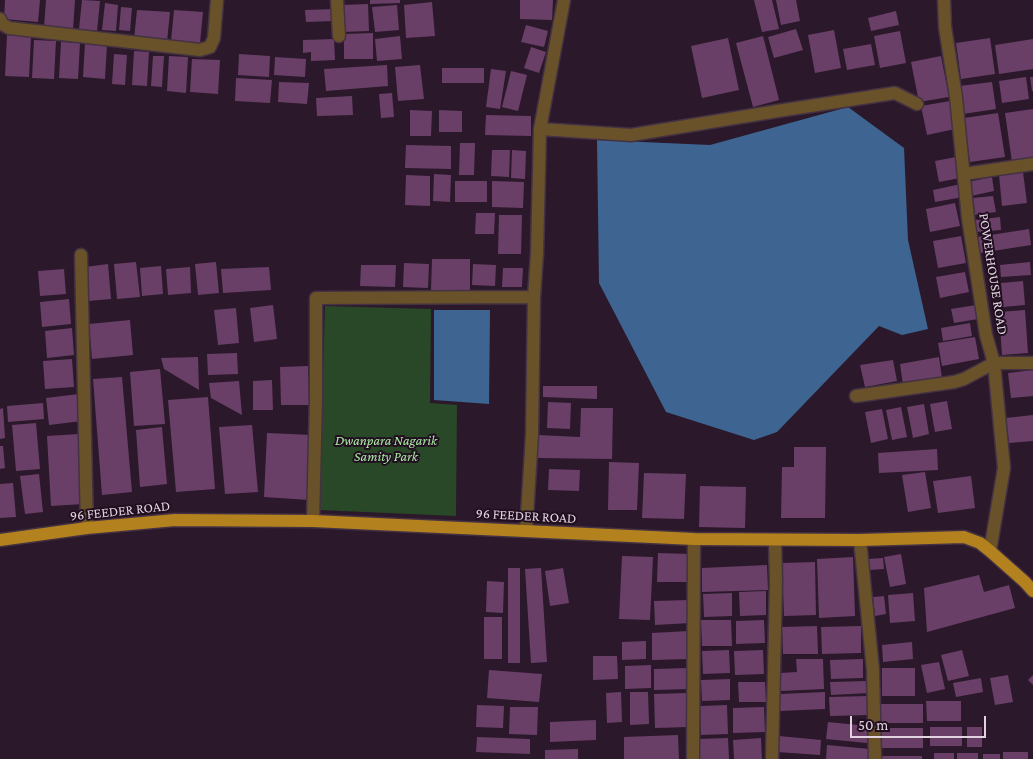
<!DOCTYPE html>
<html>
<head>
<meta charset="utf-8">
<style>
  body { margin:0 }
  #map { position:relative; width:1033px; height:759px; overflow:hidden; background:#2b182a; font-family:"Crimson Pro",serif }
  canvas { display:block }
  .scale { position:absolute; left:850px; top:716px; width:136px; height:22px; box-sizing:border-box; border:2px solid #e1d4e0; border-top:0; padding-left:6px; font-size:15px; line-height:18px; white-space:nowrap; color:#e1d4e0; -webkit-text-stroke:4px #210f20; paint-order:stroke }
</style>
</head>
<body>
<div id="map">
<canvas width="1033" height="759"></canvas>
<div class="scale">50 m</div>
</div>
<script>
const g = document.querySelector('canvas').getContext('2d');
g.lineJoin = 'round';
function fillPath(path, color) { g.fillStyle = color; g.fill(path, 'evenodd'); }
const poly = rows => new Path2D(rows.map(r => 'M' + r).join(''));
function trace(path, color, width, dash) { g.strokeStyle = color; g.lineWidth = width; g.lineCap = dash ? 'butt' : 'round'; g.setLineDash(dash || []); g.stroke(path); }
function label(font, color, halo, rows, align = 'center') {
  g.font = font + ' "Crimson Pro",serif'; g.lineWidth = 4; g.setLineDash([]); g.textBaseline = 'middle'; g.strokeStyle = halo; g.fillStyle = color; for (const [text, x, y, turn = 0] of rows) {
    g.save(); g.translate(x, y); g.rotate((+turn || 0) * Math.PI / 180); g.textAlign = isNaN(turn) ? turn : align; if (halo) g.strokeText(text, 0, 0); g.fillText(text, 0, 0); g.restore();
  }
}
const green = poly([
  [325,306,431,309,430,403,457,405,456,516,319,510]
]);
const water = poly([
  [848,107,904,148,908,240,928,329,902,335,879,326,777,432,754,440,666,412,599,283,597,140,710,145],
  [434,310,490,310,489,404,434,400]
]);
const building = poly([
  [5,0,40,0,38,22,4,19],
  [46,0,75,0,73,30,44,27],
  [82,0,100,1,97,31,79,29],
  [370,0,400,0,400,3,370,4],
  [520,0,553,0,552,20,520,19],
  [754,0,772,0,779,29,762,32],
  [776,0,796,0,800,21,781,25],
  [432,2,435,36,406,38,404,5],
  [105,3,118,5,116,31,102,30],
  [368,4,369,31,342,32,341,5],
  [397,5,399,30,375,32,372,7],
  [121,7,132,8,130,31,119,30],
  [335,9,335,21,306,22,305,10],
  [137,10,170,12,167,42,134,39],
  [174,10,203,12,200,43,171,41],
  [896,11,899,25,871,31,868,18],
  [526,25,548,31,544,47,521,42],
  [796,29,803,50,774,58,768,37],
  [834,30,841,68,815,73,808,35],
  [900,31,906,63,880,68,874,36],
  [373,33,373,59,344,59,344,34],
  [7,35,31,36,29,77,5,76],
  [400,36,402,59,377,61,375,39],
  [763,36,779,100,753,107,736,43],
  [728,38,739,90,702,98,691,46],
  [990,38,995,74,961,79,956,43],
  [334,39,335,60,311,61,311,52,303,53,303,40],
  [1033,39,1033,69,999,74,995,45],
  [34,40,56,41,54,79,32,78],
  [61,42,80,43,78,79,59,78],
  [85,43,107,45,105,79,83,77],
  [871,44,875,65,847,70,843,49],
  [531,47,546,52,539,73,524,68],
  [134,51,149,52,147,86,132,85],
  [114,54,127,55,125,85,112,84],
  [239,54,270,56,269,77,238,75],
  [153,56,164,56,162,87,151,86],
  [169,56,188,57,186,93,167,91],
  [941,56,949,97,919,102,911,62],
  [275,57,306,59,305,77,274,75],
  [192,59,220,60,218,94,190,92],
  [387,65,388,86,326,91,324,69],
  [420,65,424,99,398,101,395,67],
  [442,68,484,68,484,83,442,83],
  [491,69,506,71,500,109,486,107],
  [511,71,527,75,518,111,502,107],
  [1026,77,1029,99,1002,103,999,81],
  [1030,77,1033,77,1033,91,1032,91],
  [236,78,272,80,270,103,235,101],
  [279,82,309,83,307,104,278,102],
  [992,82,996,109,963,114,959,86],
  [392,93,394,117,381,118,379,94],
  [352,96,353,115,317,116,316,98],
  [950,101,955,129,927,135,921,106],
  [1033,109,1033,159,1012,162,1005,113],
  [410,110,432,111,431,136,410,136],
  [439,110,462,111,462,132,439,132],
  [998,113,1005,157,970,162,964,118],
  [486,115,531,116,531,136,485,135],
  [460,143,475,143,474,175,459,175],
  [406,145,451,146,451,169,405,168],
  [492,150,510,150,509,177,491,176],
  [512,150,526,151,525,179,511,178],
  [956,157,960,178,939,182,935,161],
  [1023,172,1027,203,1002,206,999,175],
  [434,174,451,175,450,202,433,201],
  [406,175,430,176,430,206,405,205],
  [992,177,994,191,971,196,968,182],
  [455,181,487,181,487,202,455,202],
  [492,181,524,182,523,208,492,207],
  [961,184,963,197,935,202,933,190],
  [993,196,996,212,975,215,973,198],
  [955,203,960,226,930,232,926,209],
  [476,213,495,213,494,234,475,234],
  [499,215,522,215,521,254,498,254],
  [1000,217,1001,230,976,232,975,220],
  [1029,229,1031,245,980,253,978,237],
  [961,236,966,263,938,268,933,241],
  [432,259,470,259,470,291,431,290],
  [136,262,140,297,117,299,114,264],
  [216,262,219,293,198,295,195,264],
  [1030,262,1031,275,1001,277,1000,265],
  [404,263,429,264,428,288,403,287],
  [108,264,111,299,88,301,85,267],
  [473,264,496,265,495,286,472,285],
  [361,265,396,265,395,287,360,286],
  [161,266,163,294,142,296,140,268],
  [190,267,191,293,168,295,166,269],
  [269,267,271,290,223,293,221,269],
  [503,268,523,268,522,287,502,287],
  [64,269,66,294,40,296,38,271],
  [965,272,969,292,940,298,936,277],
  [1023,281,1025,305,1003,307,1001,283],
  [69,299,71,324,42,327,40,302],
  [273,305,277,339,254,342,250,308],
  [976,305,978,319,954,323,951,309],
  [236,308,239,343,218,345,214,310],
  [1025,310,1028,353,1002,355,999,312],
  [130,320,133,355,92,359,89,324],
  [970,323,972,336,943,341,941,328],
  [72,328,74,355,47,358,45,331],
  [975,337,979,359,942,366,938,343],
  [237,353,238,374,208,375,207,354],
  [198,357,199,390,164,369,161,358],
  [939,357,942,378,903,385,900,364],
  [72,359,74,387,45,389,43,361],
  [893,360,897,381,865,387,860,365],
  [308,366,309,405,281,405,280,367],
  [160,369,165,424,134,426,130,372],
  [1033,370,1033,396,1011,398,1008,373],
  [122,377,132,492,102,495,93,379],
  [272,380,273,410,253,410,253,381],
  [239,381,242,415,211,398,209,383],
  [543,386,597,386,597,399,543,397],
  [79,394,82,421,49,425,46,398],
  [208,397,215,489,176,492,168,400],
  [947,401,952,429,935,432,930,404],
  [548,402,571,403,570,429,547,428],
  [43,403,44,419,8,422,7,406],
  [924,404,929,434,913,438,907,407],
  [901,407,907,437,892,440,886,410],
  [3,408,5,438,0,439,0,409],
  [581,408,613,408,612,459,538,458,538,435,580,437],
  [882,409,888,439,871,443,865,412],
  [1033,415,1033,441,1009,443,1006,418],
  [36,423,40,469,16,471,12,425],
  [252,425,258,492,225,494,219,427],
  [162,427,167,484,140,487,136,430],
  [267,433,312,435,309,500,264,497],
  [79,434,83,504,51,506,47,436],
  [0,446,3,446,5,468,0,469],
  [794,447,826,447,825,518,781,518,782,467,794,467],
  [937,449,938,470,879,473,878,453],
  [609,462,639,463,637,510,608,510],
  [549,469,580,470,579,491,548,490],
  [925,472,931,508,908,512,902,475],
  [644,473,686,474,684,519,642,518],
  [39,474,43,512,25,514,20,476],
  [971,476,975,508,938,513,933,481],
  [13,483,16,517,0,518,0,484],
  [700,486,746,487,745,528,699,527],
  [658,553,690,554,689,582,657,582],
  [901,554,906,584,890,587,884,557],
  [622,556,653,557,650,620,619,619],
  [853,557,855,616,819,618,817,559],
  [883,558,884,569,869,570,868,559],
  [815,562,816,615,784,616,782,563],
  [767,565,768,590,702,592,702,568],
  [508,568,520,568,520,663,508,663],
  [541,568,547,662,531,663,525,569],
  [563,568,569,603,550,606,545,571],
  [979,575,984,592,1009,585,1015,608,927,632,924,588],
  [487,581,504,582,503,613,486,612],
  [766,591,766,615,740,616,739,592],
  [732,593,732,616,704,617,703,594],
  [913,593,915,621,890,623,888,595],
  [884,596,886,614,875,616,873,597],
  [689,600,690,623,655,625,654,601],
  [484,617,502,617,502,659,484,659],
  [701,620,731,620,732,646,702,646],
  [764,620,765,643,736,644,736,621],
  [817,626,818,654,783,654,782,627],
  [861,626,861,653,822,654,821,627],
  [689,631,690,659,652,660,652,633],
  [646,641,646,659,622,660,622,642],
  [912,642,913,659,883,662,882,645],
  [729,650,730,673,703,674,702,651],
  [763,650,764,674,735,675,734,651],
  [962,650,969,676,948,681,941,655],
  [593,656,617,656,618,679,593,680],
  [796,659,823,659,824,689,781,691,780,673,797,672],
  [863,659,863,678,831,679,830,660],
  [939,662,945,689,927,693,921,665],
  [651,665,651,688,625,689,625,666],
  [689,668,690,689,654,690,654,669],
  [882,668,915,668,915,696,882,696],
  [489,670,542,674,539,702,487,698],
  [1008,675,1013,702,995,705,990,678],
  [1033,675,1033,685,1028,680],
  [981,678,983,692,956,697,953,683],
  [730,679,730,700,702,701,701,680],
  [868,681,869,693,831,695,830,682],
  [738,682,765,682,766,702,739,702],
  [621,692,622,722,607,723,606,693],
  [630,692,648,692,649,724,630,725],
  [825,692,825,709,780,711,780,694],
  [687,693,688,727,655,728,654,694],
  [869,696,870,715,830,716,829,697],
  [926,701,961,701,961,721,927,721],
  [880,704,923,704,923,723,880,723],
  [477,705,504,706,503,728,476,727],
  [727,705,728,734,701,735,700,706],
  [510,707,538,707,537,735,509,734],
  [764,707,765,732,733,733,733,708],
  [596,720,596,740,550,742,550,722],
  [828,722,868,726,867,743,826,739],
  [930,727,962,727,962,746,930,746],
  [967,727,982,727,982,747,967,747],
  [880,728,923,728,923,748,880,748],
  [678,735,679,759,624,759,624,737],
  [779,736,821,740,820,755,777,752],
  [477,737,530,739,530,754,476,752],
  [728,738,729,759,698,759,697,739],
  [761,738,762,759,734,759,733,740],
  [827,745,870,749,869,759,826,759],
  [578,749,578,759,545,759,545,750],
  [1003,752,1028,752,1028,759,1003,759],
  [934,753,954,753,954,759,934,759],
  [957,753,978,753,978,759,957,759],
  [983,754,1000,754,1000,759,983,759],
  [882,756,922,756,922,759,882,759]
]);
const street = poly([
  [337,0,339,36],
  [944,0,945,27,956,97,968,218,986,335,994,363,1004,468,990,551],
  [0,19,2,24,9,28,200,50,210,47,214,38,217,0],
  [540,129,631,135,784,110,895,93,917,104],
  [964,174,1033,164],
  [81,255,87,528],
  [856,396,954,382,964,379,994,363,1033,363],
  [313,521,316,398,316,298,534,297],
  [526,531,532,435,534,297,537,254,540,129,564,0],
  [860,540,873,670,875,759],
  [693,758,694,539],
  [772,759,776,582,775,540]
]);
const primary = poly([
  [0,540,87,528,175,520,313,521,694,539,860,540,964,537,980,543,990,551,1025,582,1033,591]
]);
const streetNames = [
  ["POWERHOUSE ROAD",993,274,81],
  ["96 FEEDER ROAD",120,511,-6],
  ["96 FEEDER ROAD",526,516,3]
];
const parkNames = [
  ["Dwanpara Nagarik",386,441],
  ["Samity Park",386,457]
];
fillPath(green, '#284827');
fillPath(water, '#3e6592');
fillPath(building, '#693f68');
trace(street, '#443243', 15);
trace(primary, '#443243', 15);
trace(street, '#695129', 12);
trace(primary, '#b3811d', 12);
label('14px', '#e1d4e0', '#210f20', streetNames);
label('italic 14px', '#abeca6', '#210f20', parkNames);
</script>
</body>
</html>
